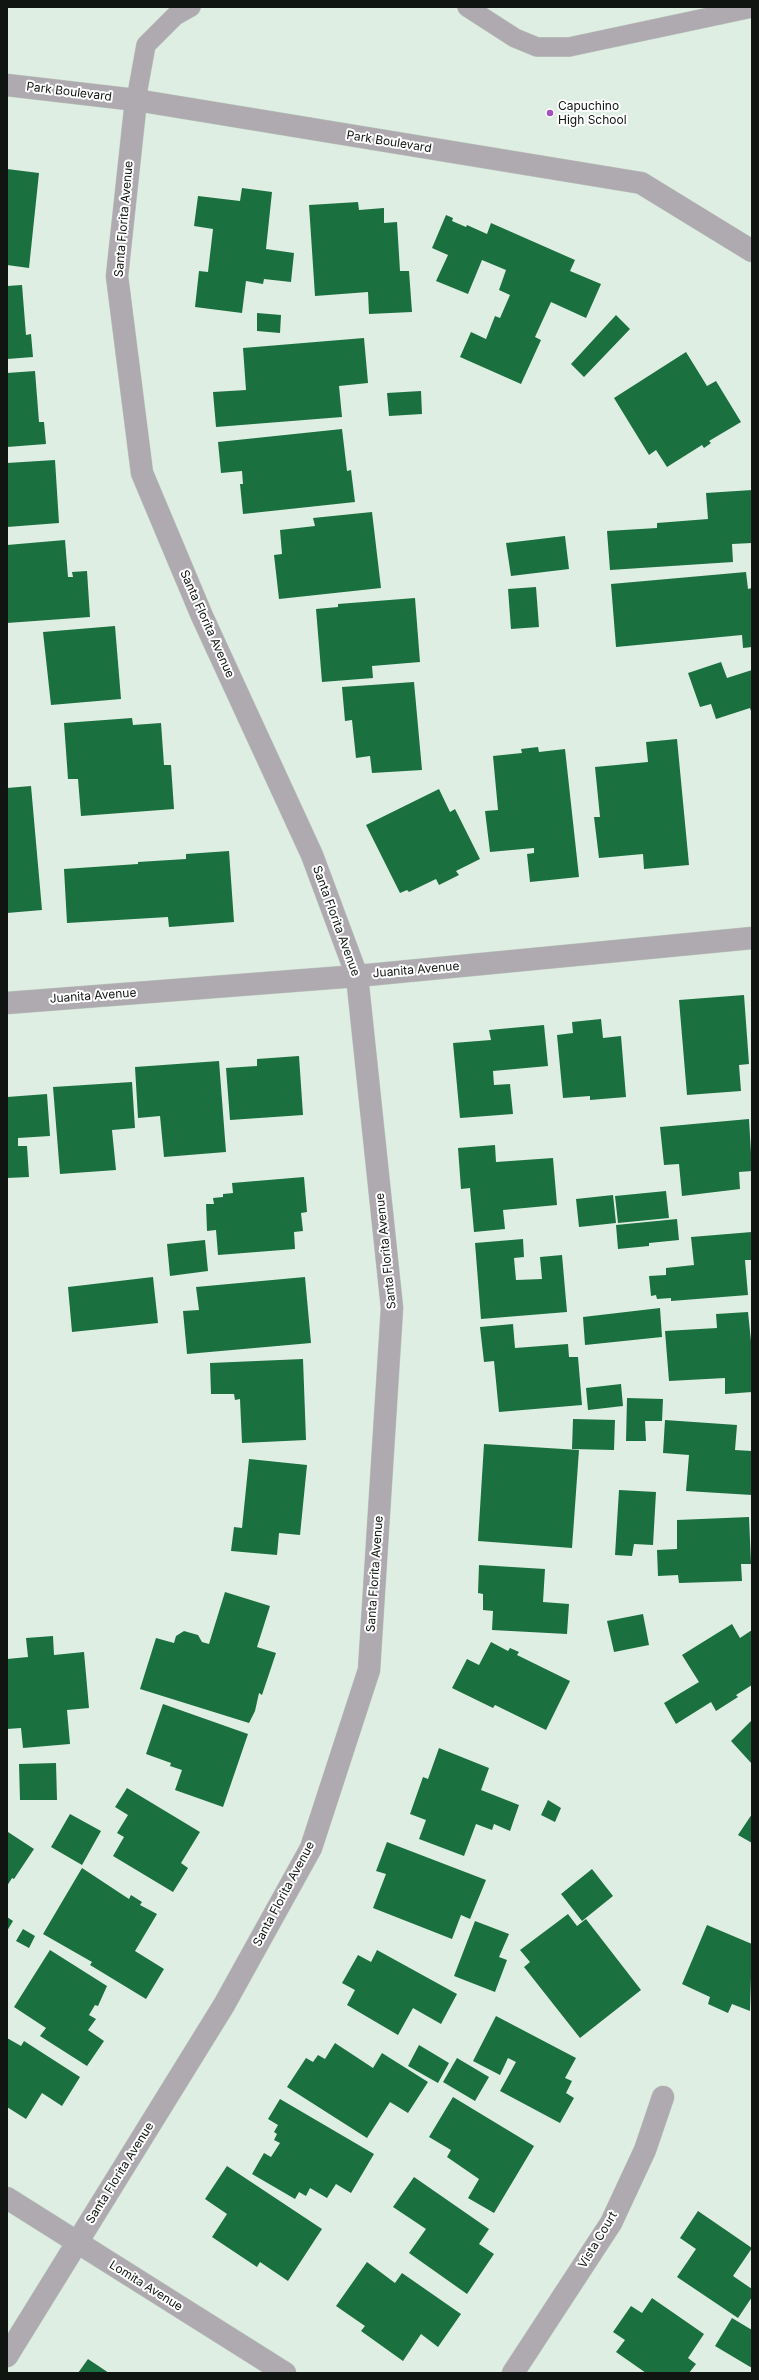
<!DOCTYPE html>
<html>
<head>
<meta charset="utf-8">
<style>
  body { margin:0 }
  #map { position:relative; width:759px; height:2380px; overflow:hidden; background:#dfeee3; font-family:Inter,sans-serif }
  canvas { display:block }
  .frame { position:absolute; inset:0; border:8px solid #101511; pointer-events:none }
</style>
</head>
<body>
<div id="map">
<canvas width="759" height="2380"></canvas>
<div class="frame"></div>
</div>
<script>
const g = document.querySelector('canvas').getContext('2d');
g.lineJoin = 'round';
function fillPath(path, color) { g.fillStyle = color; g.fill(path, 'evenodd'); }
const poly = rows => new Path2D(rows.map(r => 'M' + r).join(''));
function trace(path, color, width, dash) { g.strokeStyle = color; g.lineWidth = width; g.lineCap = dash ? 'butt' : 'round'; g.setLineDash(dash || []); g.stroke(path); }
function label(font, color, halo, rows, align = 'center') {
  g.font = font + ' Inter,sans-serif'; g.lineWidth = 4; g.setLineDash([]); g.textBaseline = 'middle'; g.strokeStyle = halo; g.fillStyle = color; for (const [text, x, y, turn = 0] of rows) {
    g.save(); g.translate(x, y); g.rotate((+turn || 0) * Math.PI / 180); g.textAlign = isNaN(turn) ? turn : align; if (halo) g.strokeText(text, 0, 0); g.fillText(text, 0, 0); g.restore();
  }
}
const building = poly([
  [7,169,39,173,29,268,7,265],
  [242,188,272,192,266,249,294,253,291,282,264,279,263,284,246,281,242,313,195,307,199,271,208,272,213,229,194,226,198,196,240,201],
  [358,202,359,210,384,208,384,223,397,222,400,271,409,271,412,312,369,314,368,292,315,296,309,205],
  [446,215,453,218,452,221,466,227,467,225,487,234,491,223,575,260,570,271,601,284,586,318,551,302,535,337,541,340,521,384,460,357,471,332,486,339,495,316,500,318,510,295,499,290,506,270,482,260,468,294,436,281,448,255,432,248],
  [22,285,26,335,31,334,33,357,7,359,7,286],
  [257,313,281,315,280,333,257,331],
  [616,315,630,329,584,377,571,364],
  [364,338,368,383,339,386,342,417,216,427,213,392,246,390,243,348],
  [686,352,707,386,716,381,741,422,709,441,711,443,704,448,702,445,667,467,656,450,649,455,614,398],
  [35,371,39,422,44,422,46,444,7,447,7,373],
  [421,391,422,414,389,416,387,393],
  [342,429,347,471,351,470,355,502,243,514,240,484,243,484,242,471,221,473,218,442],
  [55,460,59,523,7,527,7,463],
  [752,490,752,543,732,544,733,562,610,570,607,531,657,528,657,523,708,519,706,493],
  [372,512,381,588,279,599,274,555,282,554,280,530,315,526,313,518],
  [565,536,569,569,511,576,506,543],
  [65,540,68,577,73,577,72,572,87,571,90,617,7,623,7,545],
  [746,572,748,589,752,588,752,647,743,648,742,635,616,647,611,584],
  [536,587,539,627,511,629,508,589],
  [415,598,420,662,372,666,373,678,322,682,316,609,338,607,338,604],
  [115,626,121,699,51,705,43,632],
  [721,662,727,678,752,670,752,714,750,708,716,719,711,704,700,707,688,673],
  [414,682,422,770,372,773,370,756,356,758,352,720,345,721,342,687],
  [132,718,133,725,161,723,164,765,171,765,174,809,81,816,78,779,68,779,64,723],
  [677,739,689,865,644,869,643,854,599,858,594,817,600,817,595,767,648,762,646,742],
  [538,747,539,752,565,749,579,877,530,882,527,854,534,853,534,848,490,852,485,811,498,810,493,756,522,753,521,749],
  [31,786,42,910,7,913,7,788],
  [439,789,450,812,455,809,480,859,456,871,459,875,439,885,436,879,409,892,407,890,400,893,366,825],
  [229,851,234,922,169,927,168,917,67,923,64,869,138,864,138,862,186,859,186,854],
  [744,995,749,1064,739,1065,741,1091,687,1095,679,1000],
  [601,1019,603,1038,621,1036,626,1097,590,1100,590,1096,563,1098,557,1035,573,1033,572,1022],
  [544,1025,548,1066,493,1071,494,1085,510,1084,513,1114,460,1118,453,1043,491,1040,489,1030],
  [299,1056,303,1115,230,1120,226,1068,257,1066,257,1059],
  [219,1061,226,1152,164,1157,160,1116,138,1118,135,1067],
  [132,1082,135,1128,112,1130,116,1170,60,1174,53,1087],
  [47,1094,50,1136,18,1138,18,1146,27,1146,29,1177,7,1178,7,1097],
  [749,1119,752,1171,739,1172,740,1189,682,1196,679,1164,664,1165,660,1127],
  [495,1145,496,1162,553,1158,557,1205,503,1210,505,1229,474,1232,470,1188,461,1189,458,1148],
  [304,1177,307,1212,301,1213,303,1231,294,1232,295,1249,218,1255,216,1230,207,1231,206,1204,214,1204,213,1198,223,1197,223,1194,233,1193,232,1183],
  [666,1191,669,1218,618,1223,615,1196],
  [613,1195,616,1223,579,1227,576,1199],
  [677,1219,679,1240,649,1243,649,1246,618,1249,616,1225],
  [752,1232,752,1260,745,1260,748,1295,671,1301,671,1298,657,1299,656,1295,651,1296,649,1276,666,1275,666,1268,694,1265,691,1237],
  [523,1239,524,1257,514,1258,516,1280,542,1279,540,1257,562,1255,567,1312,481,1319,475,1243],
  [205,1240,208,1271,170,1276,167,1244],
  [153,1277,158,1323,72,1332,68,1287],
  [305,1277,311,1343,187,1354,183,1311,199,1310,196,1287],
  [660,1308,662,1337,585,1345,583,1317],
  [748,1312,752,1351,752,1392,725,1394,725,1378,669,1381,665,1331,717,1328,716,1314],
  [513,1324,515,1348,568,1344,569,1357,578,1357,582,1405,499,1412,494,1361,484,1362,480,1327],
  [303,1359,306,1440,242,1443,240,1399,235,1400,234,1394,211,1394,210,1363],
  [621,1384,623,1406,588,1410,586,1388],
  [627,1398,663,1399,662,1421,645,1421,646,1441,626,1441],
  [573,1419,615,1420,614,1450,572,1449],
  [665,1420,737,1425,735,1450,752,1451,752,1495,686,1491,689,1455,663,1453],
  [484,1444,579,1450,572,1548,478,1541],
  [249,1459,307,1465,300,1535,279,1533,277,1555,231,1551,234,1527,242,1528],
  [619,1490,656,1492,653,1545,634,1544,632,1556,615,1555],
  [749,1517,751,1564,741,1564,742,1581,679,1583,678,1575,658,1576,657,1550,677,1549,677,1520],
  [479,1565,545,1569,543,1602,569,1604,567,1634,492,1630,493,1611,483,1610,483,1594,478,1593],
  [225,1592,270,1606,257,1647,276,1653,262,1695,259,1693,255,1711,249,1723,140,1689,156,1638,174,1643,176,1636,184,1631,198,1635,202,1642,209,1644],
  [643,1614,649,1645,614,1652,607,1621],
  [732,1624,740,1638,752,1630,752,1685,736,1695,738,1697,716,1711,711,1702,676,1724,664,1703,699,1682,682,1655],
  [53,1636,54,1655,84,1652,89,1708,67,1710,70,1744,23,1748,21,1728,7,1729,7,1659,28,1657,26,1638],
  [491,1642,508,1651,510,1648,519,1652,517,1655,570,1681,546,1730,495,1705,493,1708,452,1688,467,1659,479,1665],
  [163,1704,248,1734,223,1807,175,1790,182,1770,170,1766,171,1763,146,1754],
  [752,1720,752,1764,731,1741],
  [439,1748,489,1768,481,1790,519,1805,510,1831,494,1824,492,1830,476,1824,464,1856,419,1839,426,1820,410,1814,423,1777,428,1779],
  [56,1763,57,1800,20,1800,19,1764],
  [127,1788,200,1832,181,1863,188,1868,173,1892,113,1856,124,1837,117,1833,128,1815,115,1807],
  [548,1800,561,1808,555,1822,541,1815],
  [70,1814,101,1831,82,1865,51,1847],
  [752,1814,752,1843,738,1835],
  [8,1832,34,1849,14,1879,12,1878,7,1886],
  [387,1842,486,1880,470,1919,461,1915,452,1939,373,1908,386,1874,376,1871],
  [82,1868,129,1899,131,1895,142,1902,140,1905,157,1914,135,1951,164,1969,146,1999,90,1965,92,1962,43,1934],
  [592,1869,613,1896,582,1921,561,1894],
  [568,1914,577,1926,586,1919,641,1990,580,2038,524,1967,530,1962,520,1950],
  [7,1917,13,1921,7,1931],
  [475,1921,509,1934,499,1957,507,1960,495,1992,454,1976],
  [707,1925,752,1944,750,2011,732,2004,728,2013,708,2004,710,1997,682,1984],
  [23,1929,35,1936,29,1948,16,1941],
  [50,1950,107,1986,98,2006,95,2005,89,2015,96,2019,88,2030,104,2041,87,2066,40,2036,46,2028,14,2007],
  [377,1950,457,1994,441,2024,413,2008,398,2035,347,2005,355,1990,342,1983,358,1955,371,1962],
  [496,2016,576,2058,565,2078,572,2081,566,2093,574,2098,560,2123,500,2091,516,2062,508,2058,500,2075,473,2061],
  [7,2038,21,2046,24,2041,80,2077,62,2106,42,2093,26,2119,7,2107],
  [335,2043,373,2068,382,2053,428,2082,408,2113,390,2102,367,2138,287,2087,306,2058,313,2062,318,2055,325,2059],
  [419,2045,449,2063,438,2083,408,2066],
  [457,2058,489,2077,475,2101,443,2082],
  [453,2097,534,2146,494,2213,468,2198,479,2179,447,2157,451,2150,429,2137],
  [280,2099,374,2154,351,2193,336,2184,327,2198,310,2188,306,2196,299,2192,295,2199,252,2174,264,2153,271,2157,280,2143,274,2140,277,2134,274,2132,278,2125,268,2119],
  [227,2166,322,2229,288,2281,260,2262,257,2267,212,2237,227,2214,205,2199],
  [414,2177,489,2229,479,2244,494,2254,467,2294,409,2253,426,2229,393,2207],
  [698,2211,752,2248,733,2276,752,2289,752,2297,738,2318,677,2277,696,2249,680,2238],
  [367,2262,395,2283,402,2273,461,2314,438,2347,421,2334,403,2361,361,2331,365,2326,336,2306],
  [652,2298,704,2334,688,2358,696,2364,689,2373,646,2373,616,2352,625,2340,613,2332,631,2306,642,2313],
  [732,2318,752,2330,752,2368,715,2346],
  [88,2359,109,2373,78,2373]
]);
const service = poly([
  [467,7,515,38,537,47,569,47,752,8],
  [136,100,146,45,175,16,191,7]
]);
const minor = poly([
  [7,85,136,100,641,183,752,251],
  [7,1003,357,976,752,938],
  [7,2198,285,2373],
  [7,2356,224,2005,311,1848,369,1670,392,1308,357,976,312,855,202,616,142,473,117,276,136,100],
  [513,2373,611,2223,645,2150,663,2097]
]);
const markers = [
  [550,113,4,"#a650be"]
];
const streetNames = [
  ["Park Boulevard",69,92,7],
  ["Park Boulevard",389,142,9],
  ["Santa Florita Avenue",124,219,-85],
  ["Santa Florita Avenue",207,624,66],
  ["Santa Florita Avenue",336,921,70],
  ["Juanita Avenue",416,970,-5],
  ["Juanita Avenue",93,996,-4],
  ["Santa Florita Avenue",386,1251,-96],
  ["Santa Florita Avenue",375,1574,-86],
  ["Santa Florita Avenue",284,1894,-62],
  ["Santa Florita Avenue",120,2173,-58],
  ["Vista Court",598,2240,-59],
  ["Lomita Avenue",146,2286,32]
];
const poiNames = [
  ["Capuchino",558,106],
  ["High School",558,120]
];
fillPath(building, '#1b703f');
trace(service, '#becbc1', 20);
trace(minor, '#becbc1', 23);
trace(service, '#afaab0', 19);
trace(minor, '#afaab0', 22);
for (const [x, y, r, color] of markers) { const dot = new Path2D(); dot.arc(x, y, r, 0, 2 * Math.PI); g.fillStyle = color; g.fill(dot); trace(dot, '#fff', 1.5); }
label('12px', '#101511', '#fff', streetNames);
label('12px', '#101511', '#fff', poiNames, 'left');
</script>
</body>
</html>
